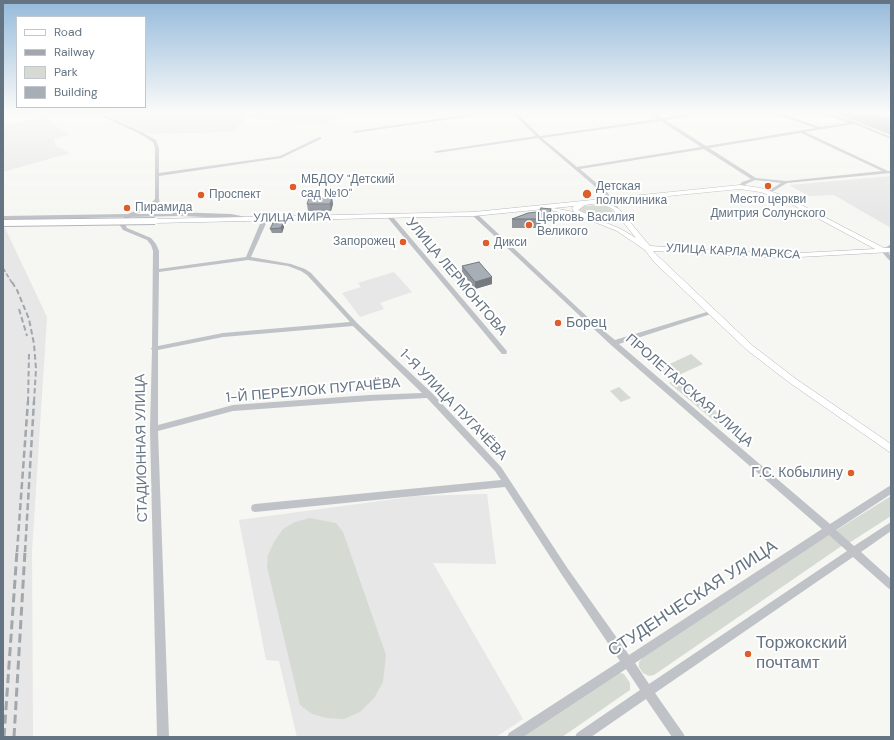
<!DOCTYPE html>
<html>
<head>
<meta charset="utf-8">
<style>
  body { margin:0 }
  #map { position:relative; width:894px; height:740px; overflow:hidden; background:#f6f6f2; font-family:"DM Sans",sans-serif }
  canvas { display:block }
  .frame { position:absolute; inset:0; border:4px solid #657483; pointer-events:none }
  .legend { position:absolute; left:16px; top:16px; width:130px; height:92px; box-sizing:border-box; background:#fff; border:1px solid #c1c7cd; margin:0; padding:5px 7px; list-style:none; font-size:12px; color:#657483 }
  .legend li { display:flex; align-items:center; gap:8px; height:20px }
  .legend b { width:20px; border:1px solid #c1c7cd }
</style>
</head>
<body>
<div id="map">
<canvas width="894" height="740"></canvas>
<div class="frame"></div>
<ul class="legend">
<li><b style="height:5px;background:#fff"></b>Road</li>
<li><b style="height:5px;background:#a2a7ad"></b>Railway</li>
<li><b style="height:11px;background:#d5dbd2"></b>Park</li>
<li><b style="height:11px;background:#a7aeb5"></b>Building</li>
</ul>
</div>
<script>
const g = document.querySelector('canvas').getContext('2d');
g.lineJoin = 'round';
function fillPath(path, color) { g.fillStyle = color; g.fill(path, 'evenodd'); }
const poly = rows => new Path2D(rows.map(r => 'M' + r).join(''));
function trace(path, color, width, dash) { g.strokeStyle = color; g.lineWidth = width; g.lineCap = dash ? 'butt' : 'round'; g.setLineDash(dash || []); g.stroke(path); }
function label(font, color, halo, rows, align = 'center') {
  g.font = font + ' "DM Sans",sans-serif'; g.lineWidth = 4; g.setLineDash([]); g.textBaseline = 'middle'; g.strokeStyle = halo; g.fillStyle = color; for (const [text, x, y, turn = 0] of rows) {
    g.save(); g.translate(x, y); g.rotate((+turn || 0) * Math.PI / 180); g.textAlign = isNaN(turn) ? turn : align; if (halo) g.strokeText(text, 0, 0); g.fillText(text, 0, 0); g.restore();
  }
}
const built = poly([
  [102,112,345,112,325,124,245,118,234,132,149,134],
  [44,117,71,135,54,139,56,146,70,153,3,172,3,126],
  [891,176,891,228,834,195,809,196,789,185],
  [3,228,5,228,47,317,32,551,33,737,3,737],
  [394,272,412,292,380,303,384,309,360,317,342,293,361,287,358,283],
  [487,494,496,564,433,563,523,719,496,737,297,737,279,661,266,660,239,520,417,496]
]);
const green = poly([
  [596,205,606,206,612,210,613,213,609,216,599,217,582,212,579,209,580,207,585,206],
  [691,354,703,364,670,379,659,369],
  [676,379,727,420,719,425,669,383],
  [619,387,631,398,621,402,610,391],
  [891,496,891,516,849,543,835,531],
  [310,518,336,523,343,532,386,655,383,682,374,698,360,712,344,719,327,718,312,714,300,705,267,567,268,555,274,542,283,529,295,522],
  [830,533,843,545,654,675,649,676,643,673,639,667,639,662,643,657],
  [617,672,624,674,630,683,630,690,562,737,519,737]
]);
const water = poly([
  [829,112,878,114,891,118,891,135,858,122]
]);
const minor = poly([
  [93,112,99,112,142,132,156,140,159,148,159,173,280,156,319,137,321,137,321,139,281,158,159,176,159,199,161,209,157,210,156,204,154,206,136,214,172,214,174,212,231,214,251,218,251,220,231,218,179,216,130,217,125,224,127,228,151,238,156,244,159,251,159,269,246,257,262,219,267,218,268,219,251,257,291,264,305,269,311,273,357,323,432,393,501,467,568,569,629,655,822,529,611,345,472,215,472,213,476,213,594,323,615,340,710,311,714,311,715,312,714,313,619,344,830,524,891,485,891,494,836,530,854,546,891,522,891,531,861,552,891,579,891,590,888,588,853,557,655,693,683,733,685,737,672,737,646,699,591,737,575,737,577,733,640,690,626,669,523,737,507,737,509,733,620,661,562,575,505,487,255,512,252,511,251,508,252,505,255,504,501,480,495,471,427,398,369,401,233,411,158,431,169,737,157,737,150,429,152,350,151,349,152,347,153,251,151,245,147,240,123,230,119,224,124,217,3,220,3,216,128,214,150,204,155,199,155,148,153,142,140,134,93,112],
  [248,260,288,266,301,271,307,275,350,322,223,333,158,346,159,272,248,260],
  [353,326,422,393,369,395,233,405,158,425,158,350,223,337,353,326],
  [829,535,847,551,649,684,635,663,829,535],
  [487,112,501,112,354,133,352,132,354,131,487,112],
  [511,112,516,112,540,136,658,119,648,112,653,112,662,118,702,112,715,112,665,120,706,146,815,128,770,112,777,112,820,127,849,123,818,112,825,112,855,122,891,137,891,139,854,124,805,132,888,171,891,171,891,173,787,183,770,193,768,192,768,191,781,183,755,180,746,184,742,188,738,188,738,187,742,182,751,179,704,149,580,169,607,192,619,209,617,210,615,210,603,194,591,183,538,138,436,153,434,152,436,151,536,136,511,112],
  [661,121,701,147,577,167,542,138,661,121],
  [801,133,882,171,786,181,756,178,709,148,801,133],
  [390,215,392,216,506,350,507,352,506,354,502,354,388,218,387,217,390,215],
  [891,244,891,249,887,251,891,256,891,261,889,260,881,251,891,244]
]);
const major = poly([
  [740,185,761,188,784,196,884,248,891,248,891,252,781,258,653,251,660,258,753,346,796,379,891,444,891,453,790,383,747,350,654,262,645,250,617,231,587,219,550,210,553,208,574,212,572,208,574,206,474,216,155,223,152,221,155,219,474,212,740,185],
  [740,189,760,192,780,198,875,249,781,254,650,246,619,209,606,202,740,189],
  [599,203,613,209,615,212,614,214,609,217,601,218,591,216,578,210,585,205,599,203],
  [619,217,636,238,621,229,604,222,613,220,619,217]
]);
const railFar3 = poly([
  [3,268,12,283]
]);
const railFar2 = poly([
  [12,282,17,290,29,319,34,344,36,369,34,402],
  [19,309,27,336],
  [28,402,29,354]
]);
const railFar1 = poly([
  [17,552,28,401],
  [25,552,34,401]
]);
const rail = poly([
  [4,737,17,551],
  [14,737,25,551]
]);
const majorBridge = poly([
  [3,223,155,221]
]);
const wall = poly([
  [332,198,333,204,331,211,308,211,307,204],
  [541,208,551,209,550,213,548,219,541,218,540,226,537,226,537,228,512,228,512,219,539,214],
  [283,223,284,227,282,233,272,233,270,229],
  [462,266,492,277,492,284,475,289,462,273]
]);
const shadedWall = poly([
  [332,198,333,204,331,211,330,204],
  [537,217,541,217,540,226,537,226,538,219],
  [283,223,284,227,282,233,281,228],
  [492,277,492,284,475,289,475,282]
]);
const building = poly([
  [309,198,332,198,330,204,307,204,309,198],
  [541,208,551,209,549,215,539,213,541,208],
  [537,212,541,217,537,217,538,219,512,219,528,213,537,212],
  [273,223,283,223,281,228,270,229,273,223],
  [479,262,492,277,475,282,462,266,479,262]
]);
const markers = [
  [768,186,4,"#de5d2a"],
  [293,187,4,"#de5d2a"],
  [587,194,5,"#de5d2a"],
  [201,195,4,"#de5d2a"],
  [127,208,4,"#de5d2a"],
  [529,225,4,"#de5d2a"],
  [403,242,4,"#de5d2a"],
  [486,243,4,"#de5d2a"],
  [558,323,4,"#de5d2a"],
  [851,473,4,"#de5d2a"],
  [748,654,4,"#de5d2a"]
];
const farPoinames = [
  ["МБДОУ \"Детский",301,180],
  ["сад №10\"",301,194],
  ["Детская",596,187],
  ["поликлиника",596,201],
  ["Проспект",209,195],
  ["Место церкви",768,200,"center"],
  ["Дмитрия Солунского",768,214,"center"],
  ["Пирамида",135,208],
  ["Церковь Василия",537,218],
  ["Великого",537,232],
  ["Запорожец",395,242,"right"],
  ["Дикси",494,243]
];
const farStreetnames = [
  ["УЛИЦА МИРА",292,218,-1],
  ["УЛИЦА КАРЛА МАРКСА",733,252,3]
];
const streetNames = [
  ["УЛИЦА ЛЕРМОНТОВА",456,277,50],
  ["1-Й ПЕРЕУЛОК ПУГАЧЁВА",313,391,-5],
  ["ПРОЛЕТАРСКАЯ УЛИЦА",689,391,41],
  ["1-Я УЛИЦА ПУГАЧЁВА",453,405,46],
  ["СТАДИОННАЯ УЛИЦА",142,448,-91]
];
const poiNames = [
  ["Борец",566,323],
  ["Г.С. Кобылину",843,473,"right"]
];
const nearStreetnames = [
  ["СТУДЕНЧЕСКАЯ УЛИЦА",693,599,-33]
];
const nearPoinames = [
  ["Торжокский",756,644],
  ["почтамт",756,664]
];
fillPath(built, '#e6e7e6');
fillPath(green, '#d5dbd2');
fillPath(water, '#b9c3c8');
trace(major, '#b2b6ba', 1);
fillPath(minor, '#bfc2c6');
fillPath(major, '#fff');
trace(railFar3, '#a2a7ad', 1.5, [4.5, 2]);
trace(railFar2, '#a2a7ad', 2, [5.5, 3]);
trace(railFar1, '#a2a7ad', 2.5, [7, 3.5]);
trace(rail, '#a2a7ad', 3, [9, 4.5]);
trace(majorBridge, '#b2b6ba', 8, []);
trace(majorBridge, '#fff', 6);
fillPath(wall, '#90969c');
fillPath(shadedWall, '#757a7f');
fillPath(building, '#a7aeb5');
trace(building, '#757a7f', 1);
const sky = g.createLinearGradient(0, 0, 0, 216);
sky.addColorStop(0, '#95badb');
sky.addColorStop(0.52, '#fbfbf9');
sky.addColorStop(1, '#fbfbf900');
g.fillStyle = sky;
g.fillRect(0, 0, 894, 216);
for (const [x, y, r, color] of markers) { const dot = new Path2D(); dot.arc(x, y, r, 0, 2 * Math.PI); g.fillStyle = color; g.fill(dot); trace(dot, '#fff', 1.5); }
label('12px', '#657483', '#fff', farPoinames, 'left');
label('12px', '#657483', '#fff', farStreetnames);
label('14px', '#657483', '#fff', streetNames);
label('14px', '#657483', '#fff', poiNames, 'left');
label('17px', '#657483', '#fff', nearStreetnames);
label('17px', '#657483', '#fff', nearPoinames, 'left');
</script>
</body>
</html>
